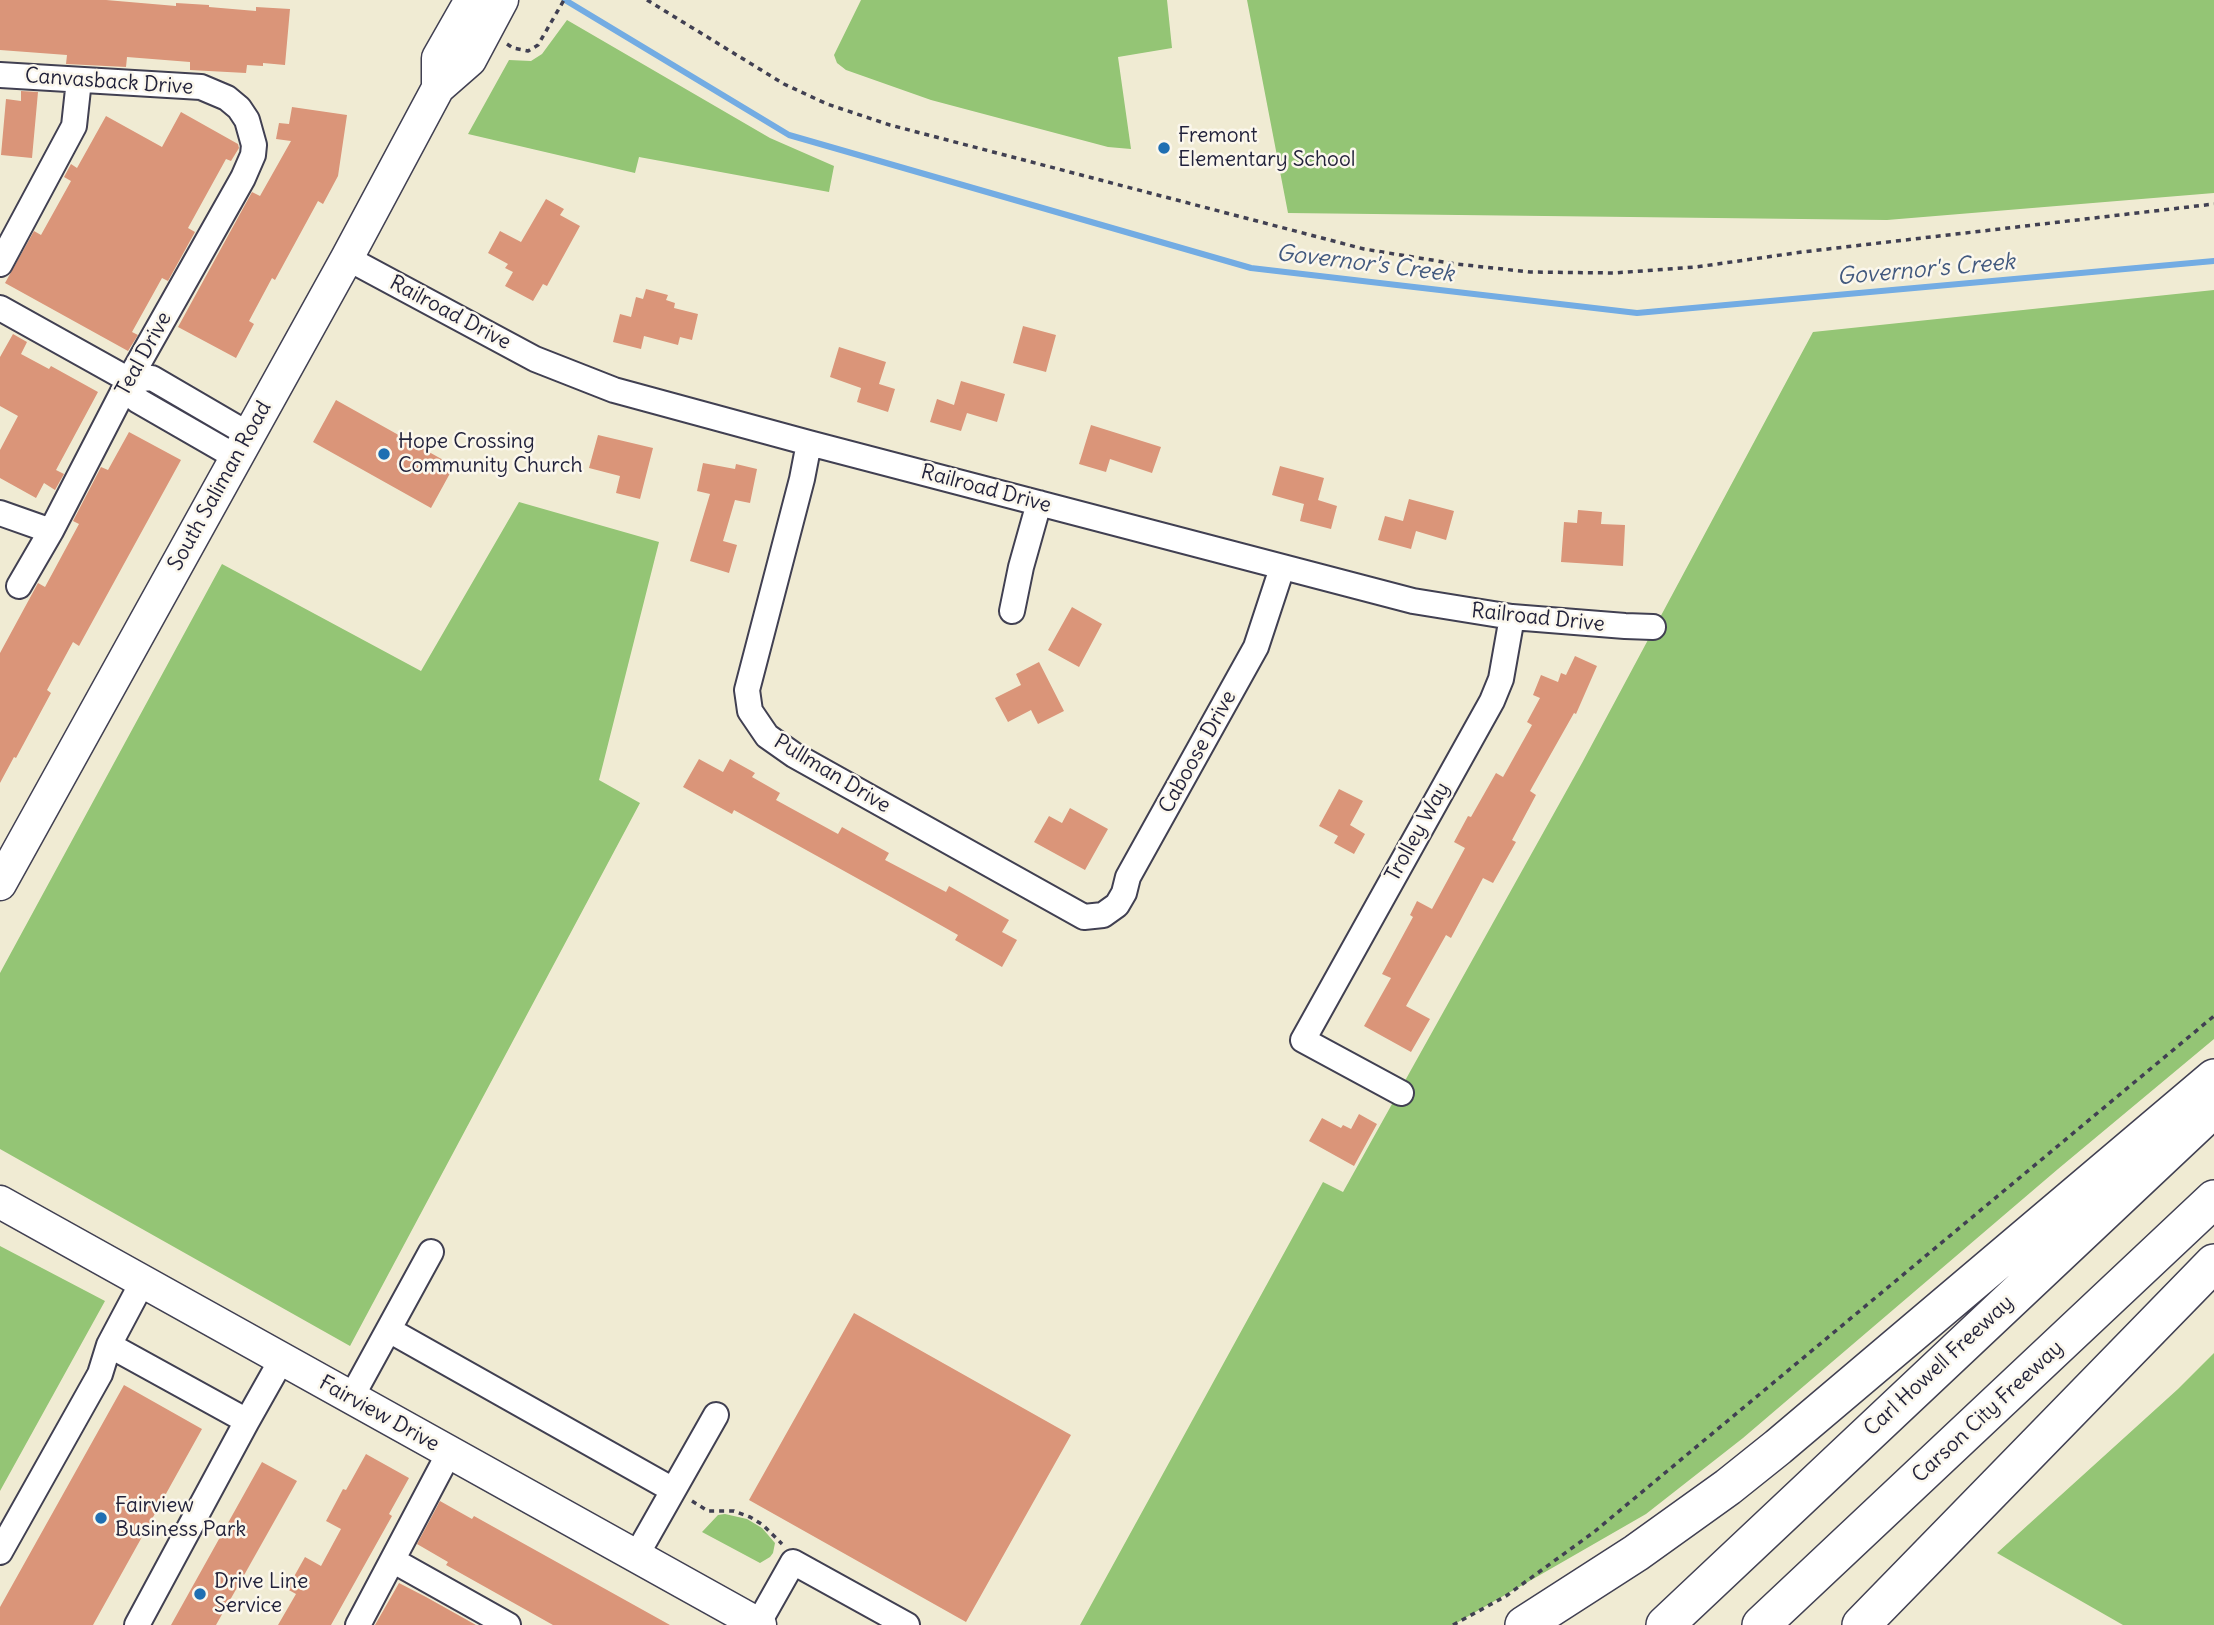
<!DOCTYPE html>
<html>
<head>
<meta charset="utf-8">
<style>
  body { margin:0 }
  canvas { display:block; background:#f0ebd3 }
</style>
</head>
<body>
<canvas width="2214" height="1625"></canvas>
<script>
const g = document.querySelector('canvas').getContext('2d');
g.lineJoin = 'round';
function fillPath(path, color) { g.fillStyle = color; g.fill(path, 'evenodd'); }
const poly = rows => new Path2D(rows.map(r => 'M' + r).join(''));
function trace(path, color, width, dash) { g.strokeStyle = color; g.lineWidth = width; g.lineCap = dash ? 'butt' : 'round'; g.setLineDash(dash || []); g.stroke(path); }
function label(font, color, halo, rows, align = 'center') {
  g.font = font + ' Delius,sans-serif'; g.lineWidth = 5; g.setLineDash([]); g.textBaseline = 'middle'; g.strokeStyle = halo; g.fillStyle = color; for (const [text, x, y, turn = 0] of rows) {
    g.save(); g.translate(x, y); g.rotate((+turn || 0) * Math.PI / 180); g.textAlign = isNaN(turn) ? turn : align; if (halo) g.strokeText(text, 0, 0); g.fillText(text, 0, 0); g.restore();
  }
}
const green = poly([
  [861,0,1167,0,1172,48,1118,57,1131,149,1108,147,931,100,846,70,837,63,834,55],
  [1247,0,2214,0,2214,193,1887,220,1288,213],
  [567,20,770,138,834,166,829,192,639,157,635,173,468,134,509,60,531,61,542,54],
  [2214,290,2214,1039,2058,1169,1743,1438,1646,1514,1453,1625,1080,1625,1323,1182,1343,1192,1582,763,1813,332],
  [519,502,659,542,599,780,640,803,350,1346,0,1149,0,973,222,564,421,671],
  [0,1246,105,1301,0,1491],
  [2214,1353,2214,1625,2123,1625,1997,1553,2178,1389],
  [725,1514,747,1519,762,1528,775,1543,773,1553,770,1557,760,1563,702,1532,718,1515]
]);
const stream = poly([
  [565,0,789,135,1251,268,1637,313,2214,261]
]);
const building = poly([
  [0,0,106,0,176,6,176,3,209,5,209,7,256,11,256,7,290,9,285,65,263,63,263,66,247,65,246,73,190,70,190,62,127,57,126,67,66,64,67,55,0,50],
  [21,91,38,92,32,158,1,155,6,99,21,101],
  [292,107,347,115,338,176,323,204,318,201,275,280,272,278,249,321,254,324,236,358,178,327,252,192,260,196,291,141,276,139,279,123,289,124],
  [181,112,238,144,239,148,231,161,226,159,188,228,195,232,168,281,162,278,132,332,138,335,128,351,5,283,34,231,41,235,71,181,64,177,71,164,77,168,106,116,162,147],
  [546,199,564,209,560,215,580,226,547,286,543,284,533,301,505,286,513,272,505,268,508,264,488,253,500,231,521,242],
  [646,289,668,295,666,300,675,303,674,308,698,314,692,340,680,337,678,345,644,336,641,349,613,342,620,314,631,317,636,297,643,299],
  [1023,326,1056,335,1046,372,1013,363],
  [13,334,27,342,21,354,49,369,51,366,98,392,56,470,64,474,55,490,44,483,36,498,0,478,0,450,18,416,0,406,0,357],
  [839,347,886,362,879,384,895,389,888,412,857,402,861,388,830,377],
  [961,381,1005,394,997,422,967,413,961,431,930,422,937,399,954,405],
  [336,400,454,466,431,508,313,442],
  [1091,425,1161,447,1152,473,1110,459,1106,472,1079,464],
  [129,432,181,460,79,646,73,642,47,690,51,693,16,758,14,757,0,783,0,653,38,583,45,587,79,524,73,521,101,467,108,470],
  [598,435,653,448,640,499,616,493,620,476,589,468],
  [703,463,735,469,736,464,757,469,750,503,735,500,723,541,737,545,729,573,690,561,710,494,697,491],
  [1280,466,1324,478,1318,500,1337,506,1331,529,1300,521,1304,504,1272,495],
  [1409,499,1454,511,1446,540,1416,531,1411,549,1378,540,1385,516,1403,521],
  [1578,510,1602,512,1601,524,1625,525,1623,566,1561,562,1564,522,1577,523],
  [1072,607,1102,624,1079,667,1048,650],
  [1575,656,1597,666,1576,714,1574,713,1530,791,1536,795,1512,840,1516,842,1493,883,1483,878,1451,938,1446,935,1406,1006,1430,1019,1411,1052,1364,1026,1391,978,1382,974,1413,917,1410,915,1417,901,1432,909,1465,848,1454,842,1468,816,1471,817,1496,773,1503,777,1532,725,1527,722,1540,698,1533,695,1541,675,1558,682,1561,673,1566,675],
  [1039,662,1064,711,1038,724,1031,710,1008,722,995,698,1021,685,1016,674],
  [699,759,723,772,730,759,755,773,752,777,780,793,776,800,838,834,842,827,889,853,885,860,946,892,949,886,1009,920,1002,932,1017,940,1002,967,955,940,958,935,891,897,734,810,732,814,683,787],
  [1339,789,1363,801,1350,825,1365,834,1354,854,1334,843,1338,836,1319,826],
  [1070,808,1108,829,1085,870,1034,842,1049,816,1062,823],
  [1359,1114,1377,1124,1354,1166,1309,1141,1322,1118,1341,1128,1343,1125,1351,1129],
  [854,1313,1071,1435,966,1622,749,1500],
  [124,1385,202,1429,93,1625,0,1625,0,1607],
  [366,1454,409,1478,389,1514,392,1516,331,1625,278,1625,296,1594,287,1589,305,1557,321,1566,341,1529,326,1521,343,1489,346,1490],
  [262,1462,297,1481,216,1625,171,1625],
  [440,1501,472,1519,474,1516,670,1625,553,1625,446,1565,448,1562,417,1544],
  [399,1583,426,1597,476,1625,375,1625]
]);
const path = poly([
  [647,0,784,84,827,104,890,125,1364,249,1456,264,1530,272,1614,273,1696,267,1802,252,2214,204],
  [507,44,513,48,528,51,538,45,564,0],
  [692,1501,708,1511,734,1511,750,1517,763,1525,782,1544],
  [1453,1625,1506,1596,1594,1532,2214,1016]
]);
const minor = poly([
  [0,75,201,87,227,98,239,108,247,120,254,145,253,155,243,178,129,380,51,531,19,586],
  [347,258,535,359,614,390,809,443,1413,601,1512,617,1625,626,1653,627],
  [0,264,74,126,79,80],
  [0,308,129,380,152,378,248,434],
  [129,380,137,400,236,457],
  [809,443,802,479,747,690,750,711,767,736,794,755,1084,917,1103,915,1117,905,1124,893,1128,877,1256,647,1282,568],
  [0,513,51,531],
  [1012,611,1021,567,1039,503],
  [1401,1093,1303,1040,1492,701,1501,679,1512,617],
  [143,1281,109,1345,247,1421,282,1359],
  [389,1330,673,1490],
  [351,1398,431,1252],
  [0,1552,100,1374,109,1345],
  [636,1556,716,1415],
  [394,1561,508,1625],
  [758,1624,793,1562,907,1625],
  [137,1625,247,1421],
  [358,1625,449,1453]
]);
const major = poly([
  [438,88,438,58,471,0],
  [0,884,347,258,438,88,470,60,502,0],
  [0,1202,760,1625]
]);
const highway = poly([
  [1524,1625,1636,1553,1728,1487,1778,1447,2214,1078],
  [1665,1625,2211,1111],
  [1761,1625,2214,1199],
  [1861,1625,2214,1263]
]);
const markers = [
  [1164,148,7,"#1f6fb2"],
  [384,454,7,"#1f6fb2"],
  [101,1518,7,"#1f6fb2"],
  [200,1594,7,"#1f6fb2"]
];
const streetNames = [
  ["Canvasback Drive",109,82,4],
  ["Railroad Drive",450,313,28],
  ["Teal Drive",144,354,-61],
  ["South Saliman Road",220,486,-61],
  ["Railroad Drive",986,489,15],
  ["Railroad Drive",1538,618,6],
  ["Caboose Drive",1198,752,-61],
  ["Pullman Drive",832,774,31],
  ["Trolley Way",1418,832,-61],
  ["Carl Howell Freeway",1939,1366,-43],
  ["Carson City Freeway",1988,1412,-43],
  ["Fairview Drive",379,1414,29]
];
const poiNames = [
  ["Fremont",1178,136],
  ["Elementary School",1178,160],
  ["Hope Crossing",398,442],
  ["Community Church",398,466],
  ["Fairview",115,1506],
  ["Business Park",115,1530],
  ["Drive Line",214,1582],
  ["Service",214,1606]
];
const waterNames = [
  ["Governor's Creek",1365,264,7],
  ["Governor's Creek",1926,270,-5]
];
fillPath(green, '#94c575');
trace(stream, '#73ace3', 6);
fillPath(building, '#da9579');
trace(minor, '#414052', 28);
trace(major, '#414052', 35);
trace(highway, '#414052', 40);
trace(path, '#414052', 3.5, [5, 5]);
trace(minor, '#fff', 24);
trace(major, '#fff', 32);
trace(highway, '#fff', 37);
for (const [x, y, r, color] of markers) { const dot = new Path2D(); dot.arc(x, y, r, 0, 2 * Math.PI); g.fillStyle = color; g.fill(dot); trace(dot, '#fbf7ec', 2.5); }
label('21px', '#22223b', '#fbf7ec', streetNames);
label('21px', '#22223b', '#fbf7ec', poiNames, 'left');
label('italic 23px', '#42597e', '#fbf7ec', waterNames);
</script>
</body>
</html>
